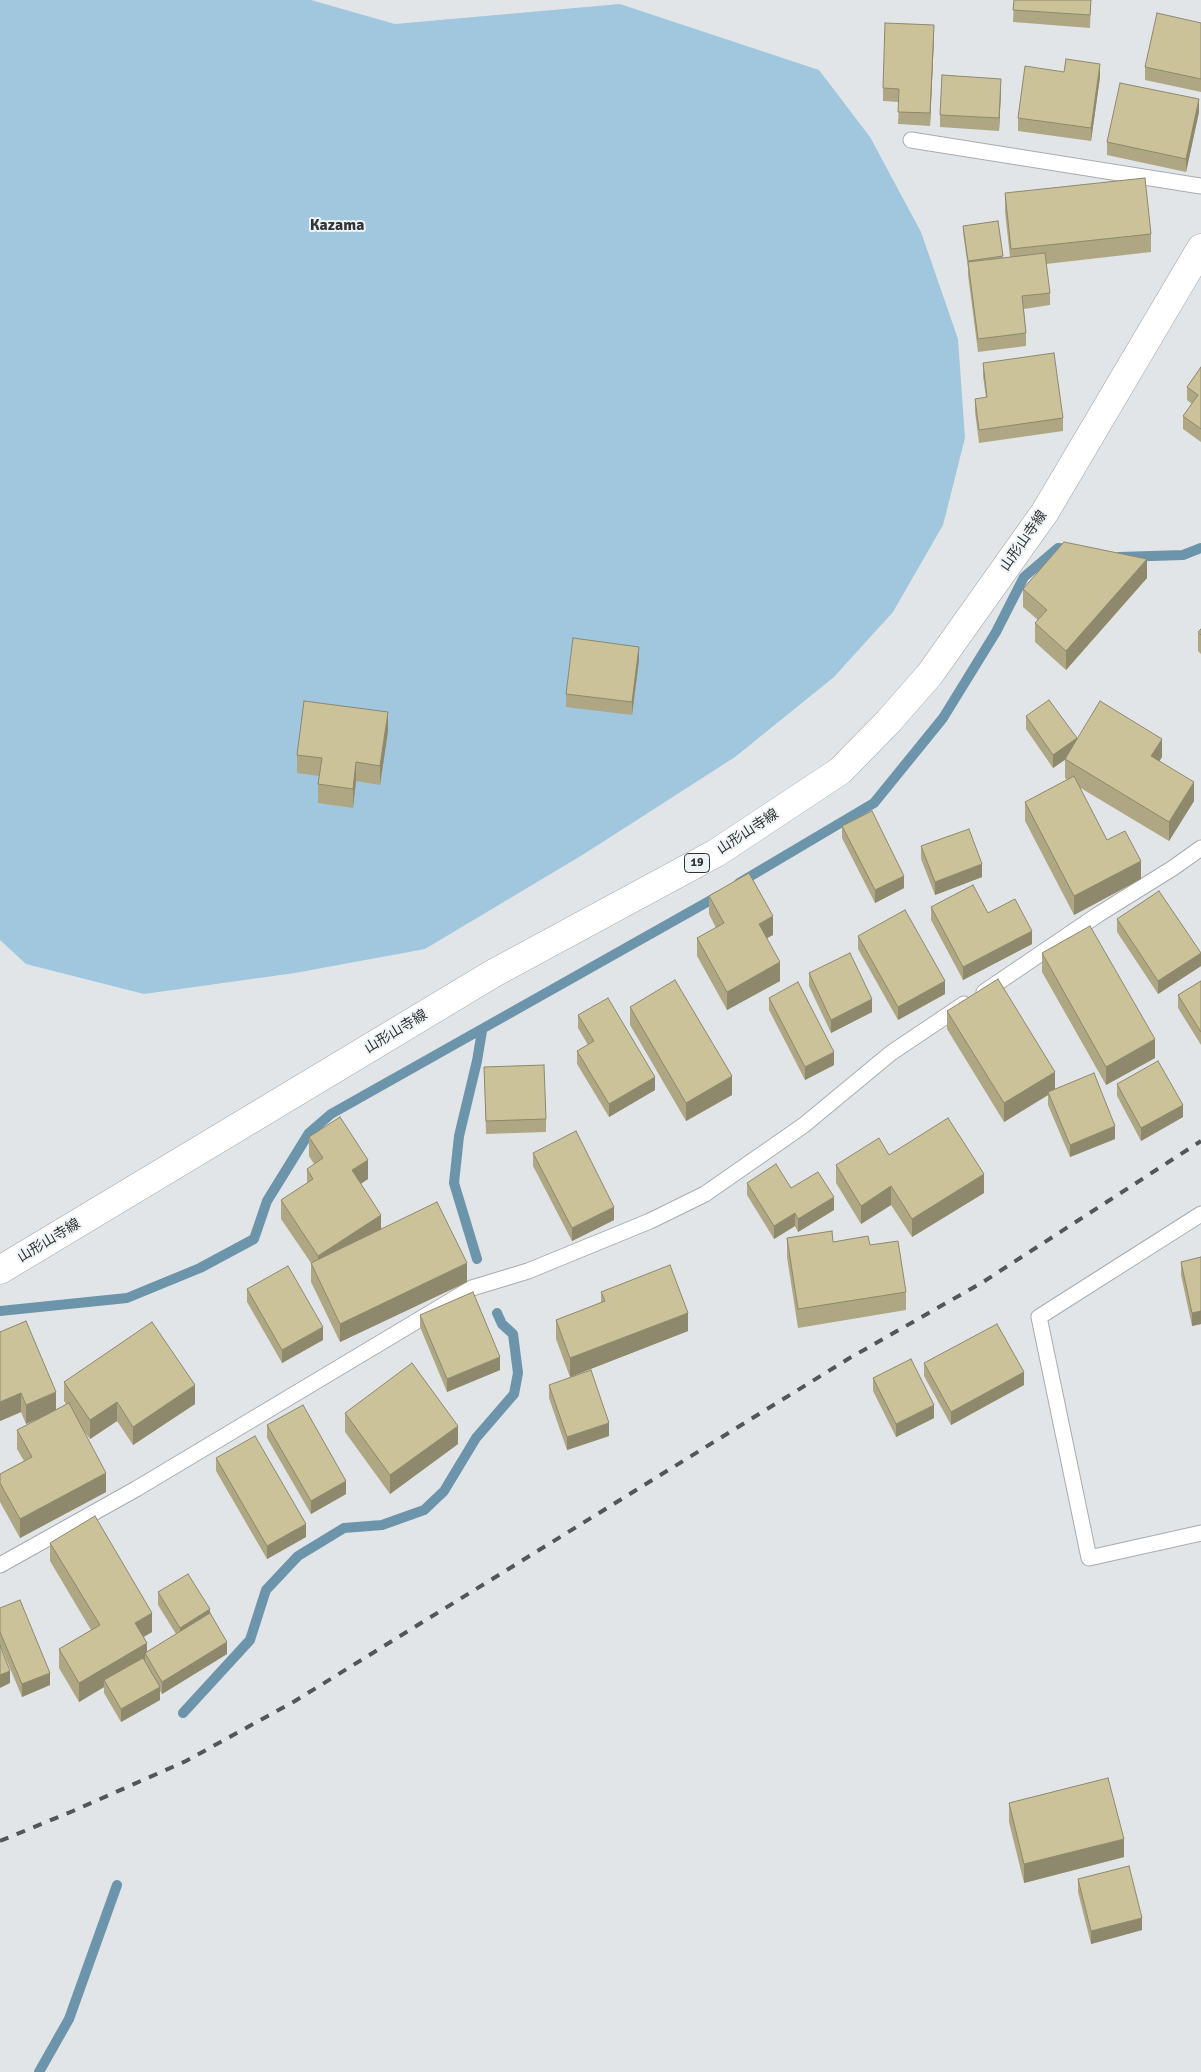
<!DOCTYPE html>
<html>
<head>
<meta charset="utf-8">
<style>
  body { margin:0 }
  canvas { display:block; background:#e1e5e8 }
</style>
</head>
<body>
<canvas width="1201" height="2072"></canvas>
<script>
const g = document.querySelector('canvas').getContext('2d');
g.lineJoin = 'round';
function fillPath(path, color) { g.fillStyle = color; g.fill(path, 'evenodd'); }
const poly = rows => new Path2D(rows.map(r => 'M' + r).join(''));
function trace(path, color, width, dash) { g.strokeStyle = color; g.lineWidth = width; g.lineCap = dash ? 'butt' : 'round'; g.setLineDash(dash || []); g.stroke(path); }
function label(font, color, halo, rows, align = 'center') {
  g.font = font + ' Signika,"Noto Sans JP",sans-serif'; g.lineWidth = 4; g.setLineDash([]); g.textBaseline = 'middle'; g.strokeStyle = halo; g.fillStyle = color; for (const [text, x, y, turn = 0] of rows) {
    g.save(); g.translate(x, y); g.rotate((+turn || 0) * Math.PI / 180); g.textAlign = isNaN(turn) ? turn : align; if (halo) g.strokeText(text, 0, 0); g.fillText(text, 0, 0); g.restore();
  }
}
const green = poly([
  [0,0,311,0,395,24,620,4,819,70,870,137,921,232,958,339,965,438,943,525,893,612,834,677,735,757,584,854,425,949,295,973,144,994,26,964,0,940]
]);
const stream = poly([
  [1119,557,1183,555,1201,548],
  [739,883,874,803,943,718,996,632,1024,577,1058,548,1072,549],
  [477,1259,454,1183,459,1136,477,1061,482,1031],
  [0,1311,127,1298,200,1268,254,1239,267,1201,309,1133,331,1114,718,896],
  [183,1713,250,1640,266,1590,298,1556,344,1528,382,1525,424,1510,444,1491,476,1438,514,1394,518,1373,513,1334,502,1324,497,1313],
  [39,2072,69,2019,117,1885]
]);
const service = poly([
  [911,140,1201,186],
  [984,992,1099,914,1173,868,1201,848],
  [1201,1214,1039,1317,1089,1558,1201,1533],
  [0,1565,136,1489,472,1288,528,1271,650,1221,705,1194,804,1125,891,1053,964,1004]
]);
const primary = poly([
  [0,1270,494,973,716,853,840,771,888,722,930,674,1045,512,1201,248]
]);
const rail = poly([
  [0,1841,73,1811,186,1761,295,1701,848,1359,983,1282,1201,1141]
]);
const wall = poly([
  [1014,0,1091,0,1090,28,1013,22],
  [1201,23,1201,92,1145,80,1145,67],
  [934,37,930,126,898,124,899,102,883,101,883,88],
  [1100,77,1091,141,1018,131,1018,118],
  [1001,91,999,131,940,127,940,115],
  [1199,112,1186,172,1107,155,1107,142],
  [1005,193,1151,234,1151,252,1046,264,1050,293,1050,305,1024,309,1026,333,1026,346,978,352,968,275,968,268,963,232,963,226,998,221,1003,258,1010,257,1005,212],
  [983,363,1063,418,1063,431,979,443,975,412,975,399,986,398,983,376],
  [1201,367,1201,442,1183,429,1183,416,1192,404,1187,400,1187,387],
  [1147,578,1066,670,1035,642,1035,623,1038,620,1023,607,1023,589],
  [1201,629,1201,654,1198,651,1198,632],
  [639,660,632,715,566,707,566,694],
  [1026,716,1077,738,1162,757,1159,761,1194,801,1169,841,1079,787,1107,840,1141,879,1074,915,1025,821,1025,802,1067,780,1065,778,1065,760,1053,768,1026,729],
  [388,731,380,785,356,781,353,808,318,803,318,784,319,776,297,773,297,755],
  [842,826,904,888,875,903,842,838],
  [921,846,982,877,935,895,921,859],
  [709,896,773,935,767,938,780,981,727,1010,697,956,697,938,716,928,709,914],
  [931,907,988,913,1032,944,963,980,931,920],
  [1117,919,1201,966,1158,994,1117,932],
  [858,936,945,994,898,1020,858,949],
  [1042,953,1155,1058,1106,1085,1042,972],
  [809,973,872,1012,831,1033,809,986],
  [1201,981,1201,1045,1178,1008,1178,995],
  [769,998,834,1065,805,1080,769,1010],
  [630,1007,732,1095,686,1121,630,1025],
  [947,1011,1055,1089,1115,1139,1070,1157,1048,1105,1048,1095,1004,1122,947,1029],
  [578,1015,655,1090,609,1117,577,1064,577,1051,588,1045,578,1028],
  [484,1067,546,1119,546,1132,486,1134],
  [1117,1084,1183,1117,1141,1141,1117,1096],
  [309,1137,368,1179,361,1184,381,1229,467,1282,340,1342,311,1282,311,1263,281,1219,281,1200,307,1183,307,1169,314,1164,309,1156],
  [533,1153,614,1220,572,1241,533,1166],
  [889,1155,984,1193,912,1237,891,1205,861,1224,836,1183,836,1165],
  [747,1183,791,1188,834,1210,798,1232,795,1226,774,1239,747,1195],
  [787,1238,870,1245,906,1292,906,1310,798,1328,787,1257],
  [1201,1257,1201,1324,1192,1326,1181,1275,1181,1262],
  [247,1289,323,1340,282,1363,247,1302],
  [601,1292,688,1331,570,1377,556,1339,556,1320,601,1303],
  [420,1315,500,1370,447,1392,420,1327],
  [0,1332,56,1410,66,1404,64,1401,64,1382,195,1404,133,1445,117,1421,90,1439,81,1427,106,1492,20,1538,0,1502,0,1474,24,1461,17,1449,17,1430,49,1414,26,1424,21,1412,0,1421],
  [924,1363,1024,1385,951,1425,924,1376],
  [873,1378,934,1418,896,1437,873,1391],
  [549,1385,609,1436,567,1450,549,1398],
  [345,1413,458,1444,390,1494,345,1432],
  [267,1425,346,1494,311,1514,267,1438],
  [216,1458,306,1537,267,1559,216,1471],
  [50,1543,152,1632,144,1637,147,1652,176,1634,158,1605,158,1592,210,1613,227,1654,162,1694,160,1691,160,1700,121,1722,104,1693,104,1687,79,1702,59,1668,59,1649,91,1630,50,1561],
  [0,1608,50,1685,22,1697,0,1644],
  [1009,1803,1124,1857,1024,1883,1009,1822],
  [1078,1879,1142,1930,1091,1944,1078,1892]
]);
const shadedWall = poly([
  [934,25,934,37,930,126,930,113],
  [1100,64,1100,77,1091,141,1091,128],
  [1001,79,1001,91,999,131,999,118],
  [1199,99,1199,112,1186,172,1186,159],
  [1147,559,1147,578,1066,670,1066,651],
  [639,647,639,660,632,715,632,702],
  [388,712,388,731,380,785,380,766],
  [1077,738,1077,751,1053,768,1053,755],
  [1162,739,1162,757,1151,775,1151,756],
  [356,762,356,781,353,808,353,789],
  [1194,782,1194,801,1169,841,1169,822],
  [1141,861,1141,879,1074,915,1074,896],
  [982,864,982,877,935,895,935,882],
  [904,876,904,888,875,903,875,890],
  [773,916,773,935,759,942,759,924],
  [1032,931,1032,944,963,980,963,967],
  [1201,953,1201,966,1158,994,1158,981],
  [780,962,780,981,727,1010,727,992],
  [945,981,945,994,898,1020,898,1007],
  [872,999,872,1012,831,1033,831,1020],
  [1155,1039,1155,1058,1106,1085,1106,1067],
  [834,1052,834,1065,805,1080,805,1067],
  [1055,1072,1055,1091,1048,1092,1048,1095,1004,1122,1004,1103],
  [732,1076,732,1095,686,1121,686,1103],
  [655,1077,655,1090,609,1117,609,1104],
  [1183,1105,1183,1117,1141,1141,1141,1128],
  [1115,1126,1115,1139,1070,1157,1070,1145],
  [368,1160,368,1179,352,1189,352,1170],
  [984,1174,984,1193,912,1237,912,1219],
  [891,1186,891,1205,861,1224,861,1206],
  [834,1197,834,1210,798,1232,798,1219],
  [614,1207,614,1220,572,1241,572,1228],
  [795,1213,795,1226,774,1239,774,1226],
  [381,1215,381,1234,318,1275,318,1256],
  [467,1263,467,1282,340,1342,340,1324],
  [1201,1311,1201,1324,1192,1326,1192,1313],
  [688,1313,688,1331,570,1377,570,1358],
  [323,1327,323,1340,282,1363,282,1350],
  [500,1357,500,1370,447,1392,447,1379],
  [1024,1372,1024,1385,951,1425,951,1412],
  [195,1385,195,1404,133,1445,133,1427],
  [56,1392,56,1411,26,1424,26,1405],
  [21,1393,21,1412,0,1421,0,1402],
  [117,1402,117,1421,90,1439,90,1420],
  [934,1405,934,1418,896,1437,896,1424],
  [609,1423,609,1436,567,1450,567,1437],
  [458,1426,458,1444,390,1494,390,1475],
  [106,1473,106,1492,20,1538,20,1519],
  [346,1481,346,1494,311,1514,311,1501],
  [306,1524,306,1537,267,1559,267,1546],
  [210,1609,210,1622,180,1640,180,1628],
  [152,1613,152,1632,135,1641,135,1623],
  [227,1642,227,1654,162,1694,162,1682],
  [147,1643,147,1658,145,1653,145,1663,104,1680,104,1687,79,1702,79,1683],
  [10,1671,10,1683,0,1688,0,1675],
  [50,1673,50,1685,22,1697,22,1684],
  [160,1687,160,1700,121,1722,121,1709],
  [1124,1839,1124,1857,1024,1883,1024,1864],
  [1142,1918,1142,1930,1091,1944,1091,1931]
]);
const building = poly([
  [1014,0,1091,0,1090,15,1013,10,1014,0],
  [1157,13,1201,23,1201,79,1145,67,1157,13],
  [885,23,934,25,930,113,898,112,899,89,883,88,885,23],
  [1066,59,1100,64,1091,128,1018,118,1025,66,1064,72,1066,59],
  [942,75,1001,79,999,118,940,115,942,75],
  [1120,83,1199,99,1186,159,1107,142,1120,83],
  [1145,178,1151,234,1011,249,1005,193,1145,178],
  [998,221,1003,256,968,261,963,226,998,221],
  [1045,253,1050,293,1022,296,1026,333,978,339,968,262,1045,253],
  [1054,353,1063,418,979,430,975,399,987,397,983,363,1054,353],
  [1201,367,1201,429,1183,416,1198,395,1187,387,1201,367],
  [1064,542,1147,559,1066,651,1035,623,1047,610,1023,589,1064,542],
  [1201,629,1201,635,1198,632,1201,629],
  [573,638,639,647,632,702,566,694,573,638],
  [1049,700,1077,738,1053,755,1026,716,1049,700],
  [304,701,388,712,380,766,356,762,353,789,318,784,322,758,297,755,304,701],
  [1100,701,1162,739,1151,756,1194,782,1169,822,1065,759,1100,701],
  [1074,776,1107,840,1125,831,1141,861,1074,896,1025,802,1074,776],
  [872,811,904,876,875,890,842,826,872,811],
  [969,829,982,864,935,882,921,846,969,829],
  [749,873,773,916,759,924,780,962,727,992,697,938,724,923,709,896,749,873],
  [973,885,988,913,1015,899,1032,931,963,967,931,907,973,885],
  [1159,891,1201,953,1158,981,1117,919,1159,891],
  [905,910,945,981,898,1007,858,936,905,910],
  [1090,926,1155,1039,1106,1067,1042,953,1090,926],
  [850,953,872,999,831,1020,809,973,850,953],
  [998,979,1055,1072,1004,1103,947,1011,998,979],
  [675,980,732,1076,686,1103,630,1007,675,980],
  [1201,981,1201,1032,1178,995,1201,981],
  [798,982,834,1052,805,1067,769,998,798,982],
  [608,998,655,1077,609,1104,577,1051,594,1041,578,1015,608,998],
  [1158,1061,1183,1105,1141,1128,1117,1084,1158,1061],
  [544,1065,546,1119,486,1121,484,1067,544,1065],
  [1094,1073,1115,1126,1070,1145,1048,1092,1094,1073],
  [340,1117,368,1160,352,1170,381,1215,318,1256,281,1200,313,1179,307,1169,323,1158,309,1137,340,1117],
  [948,1118,984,1174,912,1219,891,1186,861,1206,836,1165,879,1138,889,1155,948,1118],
  [576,1131,614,1207,572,1228,533,1153,576,1131],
  [776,1164,791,1188,818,1172,834,1197,798,1219,795,1213,774,1226,747,1183,776,1164],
  [437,1202,467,1263,340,1324,311,1263,437,1202],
  [832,1231,833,1242,868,1236,870,1245,898,1241,906,1292,798,1309,787,1238,832,1231],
  [1201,1257,1201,1311,1192,1313,1181,1262,1201,1257],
  [670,1265,688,1313,570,1358,556,1320,605,1301,601,1292,670,1265],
  [288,1266,323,1327,282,1350,247,1289,288,1266],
  [473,1292,500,1357,447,1379,420,1315,473,1292],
  [26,1321,56,1392,26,1405,21,1393,0,1402,0,1332,26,1321],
  [152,1322,195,1385,133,1427,117,1402,90,1420,64,1382,152,1322],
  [997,1324,1024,1372,951,1412,924,1363,997,1324],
  [911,1359,934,1405,896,1424,873,1378,911,1359],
  [412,1363,458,1426,390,1475,345,1413,412,1363],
  [591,1370,609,1423,567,1437,549,1385,591,1370],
  [69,1403,106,1473,20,1519,0,1483,0,1474,32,1457,17,1430,69,1403],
  [303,1405,346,1481,311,1501,267,1425,303,1405],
  [255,1436,306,1524,267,1546,216,1458,255,1436],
  [95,1516,152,1613,135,1623,147,1643,79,1683,59,1649,100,1625,50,1543,95,1516],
  [188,1574,210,1609,180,1628,158,1592,188,1574],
  [20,1600,50,1673,22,1684,0,1632,0,1608,20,1600],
  [210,1613,227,1642,162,1682,145,1653,210,1613],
  [0,1645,10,1671,0,1675,0,1645],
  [143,1658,160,1687,121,1709,104,1680,143,1658],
  [1108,1778,1124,1839,1024,1864,1009,1803,1108,1778],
  [1129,1866,1142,1918,1091,1931,1078,1879,1129,1866]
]);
const shields = [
  [697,863,25]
];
const shieldNames = [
  ["19",697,863]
];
const streetNames = [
  ["山形山寺線",1024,541,-55],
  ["山形山寺線",748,832,-33],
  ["山形山寺線",396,1032,-31],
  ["山形山寺線",49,1241,-31]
];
const quarterNames = [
  ["Kazama",337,226]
];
fillPath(green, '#a0c7de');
trace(stream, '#6c94aa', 10);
trace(service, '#a8acaf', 17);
trace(primary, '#a8acaf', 29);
trace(service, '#fff', 15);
trace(primary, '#fff', 28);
trace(rail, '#535556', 4, [9, 9]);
fillPath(wall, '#afa784');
fillPath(shadedWall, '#8e886c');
fillPath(building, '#cbc29a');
trace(building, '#8e886c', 1);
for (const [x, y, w] of shields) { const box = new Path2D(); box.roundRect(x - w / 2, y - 9.5, w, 19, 4); g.fillStyle = '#eef3f5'; g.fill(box); trace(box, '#303132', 1); }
label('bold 12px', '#303132', null, shieldNames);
label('14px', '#303132', '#eef3f5', streetNames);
label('bold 16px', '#313436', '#eef3f5', quarterNames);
</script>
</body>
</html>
